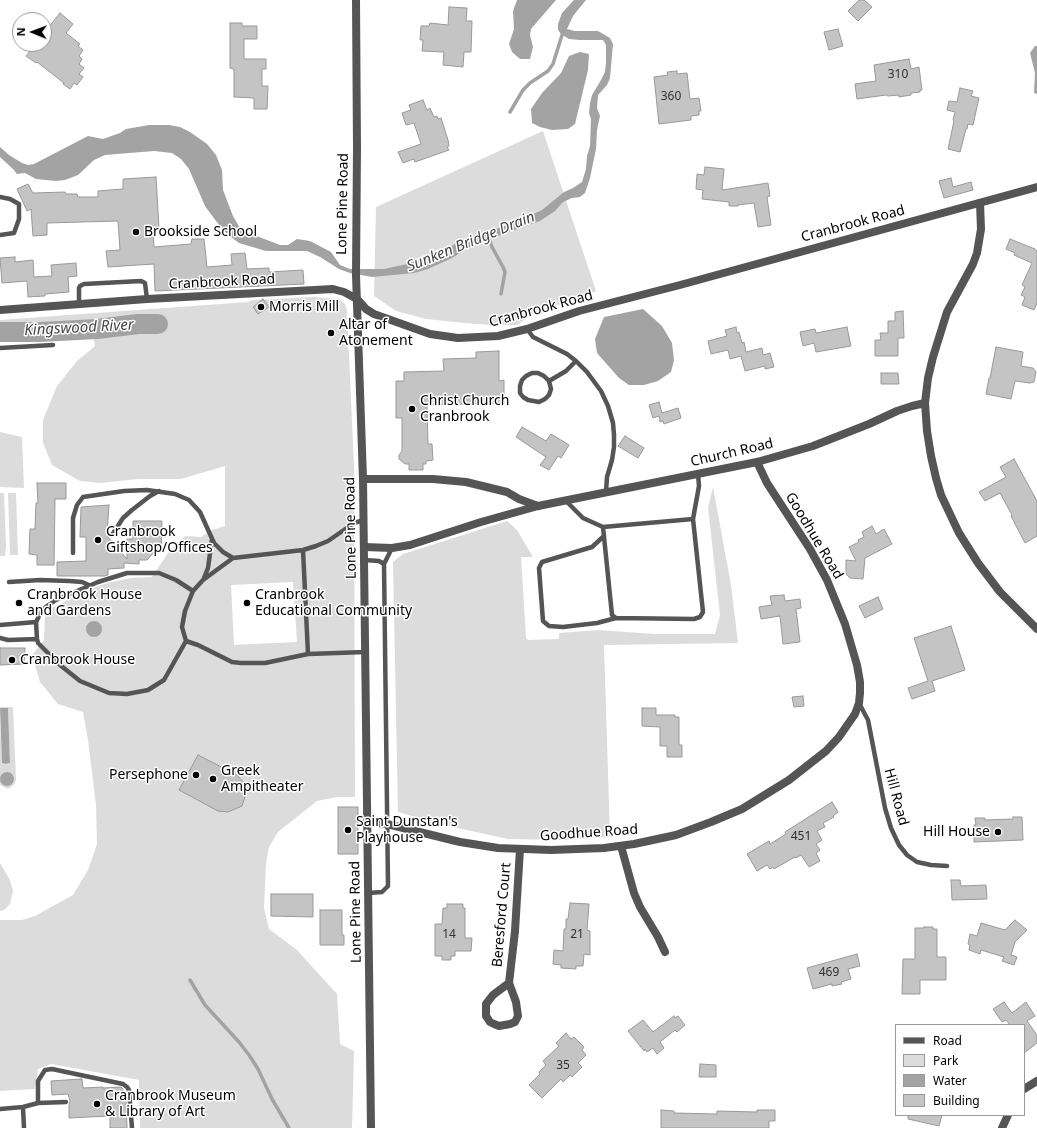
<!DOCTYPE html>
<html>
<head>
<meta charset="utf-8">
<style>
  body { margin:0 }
  #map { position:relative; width:1037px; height:1128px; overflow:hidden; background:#fff; font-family:"Noto Sans",sans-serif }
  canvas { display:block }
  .legend { position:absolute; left:895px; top:1024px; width:130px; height:92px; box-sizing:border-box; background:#fff; border:1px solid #999; margin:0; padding:5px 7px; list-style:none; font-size:12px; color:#000 }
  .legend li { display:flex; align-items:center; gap:8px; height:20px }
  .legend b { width:20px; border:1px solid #999 }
  .north { position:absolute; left:12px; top:12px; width:40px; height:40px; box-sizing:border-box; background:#fff; border:1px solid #999; border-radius:50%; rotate:271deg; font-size:11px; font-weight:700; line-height:16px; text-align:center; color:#000 }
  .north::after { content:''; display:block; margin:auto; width:14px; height:18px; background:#000; clip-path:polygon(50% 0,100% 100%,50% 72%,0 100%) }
</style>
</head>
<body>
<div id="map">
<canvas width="1037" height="1128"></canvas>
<ul class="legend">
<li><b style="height:5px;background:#555"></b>Road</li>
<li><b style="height:11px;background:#dcdcdc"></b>Park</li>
<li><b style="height:11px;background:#a3a3a3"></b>Water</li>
<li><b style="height:11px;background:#c4c4c4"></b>Building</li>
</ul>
<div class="north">N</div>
</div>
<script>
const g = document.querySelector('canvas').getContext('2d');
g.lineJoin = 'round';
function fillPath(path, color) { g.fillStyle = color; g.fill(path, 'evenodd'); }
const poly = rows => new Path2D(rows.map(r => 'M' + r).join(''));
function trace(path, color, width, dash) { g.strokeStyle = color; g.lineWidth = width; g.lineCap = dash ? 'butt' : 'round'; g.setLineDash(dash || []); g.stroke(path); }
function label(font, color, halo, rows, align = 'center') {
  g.font = font + ' "Noto Sans",sans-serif'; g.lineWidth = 3; g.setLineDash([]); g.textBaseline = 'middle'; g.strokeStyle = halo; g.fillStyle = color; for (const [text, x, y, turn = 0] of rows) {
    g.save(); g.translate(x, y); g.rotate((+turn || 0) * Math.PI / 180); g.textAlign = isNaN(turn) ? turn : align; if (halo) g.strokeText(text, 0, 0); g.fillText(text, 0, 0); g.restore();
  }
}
const green = poly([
  [543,131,596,291,558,305,537,311,517,325,492,325,464,323,426,319,396,311,374,296,376,207],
  [314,297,339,299,345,304,347,311,354,466,355,797,337,797,317,801,278,832,269,847,266,864,264,908,269,929,297,950,337,994,340,1044,354,1051,352,1128,140,1128,139,1080,51,1064,38,1069,35,1089,0,1091,0,920,22,920,35,916,73,895,88,870,97,844,96,805,88,740,83,712,58,704,40,682,32,655,44,640,45,616,50,609,83,592,107,583,130,578,152,577,168,553,185,536,201,537,212,530,225,526,225,466,181,479,137,479,101,483,80,481,52,465,43,443,43,420,57,386,77,361,95,346,93,336,0,341,0,320,248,302,252,300],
  [293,582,297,642,234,645,231,585],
  [0,432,22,437,24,488,0,487],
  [713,487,731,585,738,643,604,645,610,837,563,840,508,839,444,825,398,812,393,562,403,554,507,521,517,530,533,557,521,557,526,638,528,640,559,639,559,633,598,630,655,634,715,634,720,615,708,508],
  [0,493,4,493,6,545,5,556,0,556],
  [8,493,16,493,18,555,10,555],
  [0,707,13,707,16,780,14,785,8,789,0,785,0,719,2,763,8,764,10,763,8,708,0,708],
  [6,773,10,774,14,779,13,783,7,786,2,784,0,779,3,774],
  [0,863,10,880,13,891,10,904,4,910,0,911]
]);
const water = poly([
  [517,0,556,0,531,29,530,35,533,47,530,59,520,59,512,52,509,44,514,29,513,11],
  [574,0,586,0,573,16,567,29,575,31,598,31,610,38,613,44,610,78,607,85,598,95,597,108,600,116,597,130,596,149,590,178,585,193,580,197,572,198,563,202,555,211,540,221,473,245,452,258,428,269,414,273,372,277,350,273,339,269,320,257,307,251,266,251,239,243,227,234,216,221,205,206,189,169,181,159,172,153,154,151,105,155,94,160,78,175,65,180,56,181,36,179,25,173,17,174,13,169,0,157,0,147,9,155,22,163,28,165,34,164,88,136,103,139,120,133,126,129,149,125,169,125,180,127,190,132,207,144,216,155,222,170,223,190,233,216,241,230,280,245,288,245,297,239,310,241,331,252,340,265,350,269,384,269,407,264,444,251,459,241,514,223,542,210,564,192,573,188,582,182,586,169,587,156,590,146,591,119,589,113,590,103,592,95,601,80,605,72,606,62,606,45,603,40,580,40,569,39,561,34,558,30,558,24,562,13],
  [1035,46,1037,46,1037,94,1034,93,1035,73,1030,53],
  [580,52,589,54,588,70,575,124,568,129,552,130,540,127,532,123,531,109,542,93,561,73,569,56],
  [643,309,662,326,672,343,674,360,671,372,658,381,644,385,629,385,619,378,597,353,595,339,604,317],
  '86 629a8 8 0 1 1 16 0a8 8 0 1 1-16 0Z',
  [0,708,8,708,10,763,6,764,2,763],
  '0 779a7 7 0 1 1 14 0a7 7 0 1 1-14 0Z'
]);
const stream = poly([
  [510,112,523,90,530,83,548,71,553,64,563,32],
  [488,236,492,247,503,267,505,272,501,294],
  [190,980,205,1005,239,1042,249,1055,258,1069,272,1099,289,1128]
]);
const river = poly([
  [0,332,40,332,97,329,138,324,158,324]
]);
const building = poly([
  [859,0,864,0,872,7,858,21,848,11,859,0],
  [449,7,467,8,466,21,472,21,471,52,464,52,463,67,443,65,444,52,422,51,423,40,420,40,421,26,429,26,430,23,448,25,449,7],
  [60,13,73,24,66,33,80,44,78,46,83,50,79,56,82,59,79,64,84,68,79,74,83,77,77,85,74,83,70,89,63,84,64,83,37,62,36,63,26,56,36,44,44,44,44,33,60,13],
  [230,23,242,23,242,26,257,26,257,39,244,39,244,59,266,59,266,69,262,69,262,86,268,86,267,109,254,109,254,98,234,97,234,69,230,68,230,23],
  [838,29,843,46,829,50,824,32,838,29],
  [909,59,911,69,919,67,922,90,920,90,920,92,911,93,911,95,899,97,899,95,888,96,886,95,857,99,855,84,876,81,874,65,909,59],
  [677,71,677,74,687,73,690,99,699,98,701,111,699,111,699,115,691,116,691,120,659,124,654,77,668,75,667,72,677,71],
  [960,88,973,91,971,96,979,98,973,125,968,124,967,129,966,129,960,152,948,149,954,121,953,120,955,112,947,110,949,101,957,102,960,88],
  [423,100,427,110,430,108,434,117,437,116,438,119,441,118,448,140,449,146,447,147,449,150,415,162,414,159,403,163,398,152,421,144,414,123,406,125,402,113,411,110,409,105,423,100],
  [705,167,724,169,722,190,768,183,770,196,767,197,771,225,758,227,754,203,738,205,738,206,729,206,729,202,702,199,703,190,696,189,697,174,704,175,705,167],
  [156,177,159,228,153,228,154,247,191,244,192,239,204,239,207,267,232,265,231,254,245,253,247,269,269,268,269,272,303,270,304,284,155,291,154,264,108,267,106,251,120,250,118,221,47,223,47,235,33,236,31,209,27,211,17,189,28,184,33,193,65,192,66,194,77,194,78,197,98,197,98,191,123,189,123,179,156,177],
  [951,178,953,187,971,182,973,190,944,198,939,181,951,178],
  [1010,239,1035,249,1037,251,1037,303,1034,310,1022,305,1025,297,1021,295,1025,287,1022,285,1032,263,1014,255,1015,253,1006,249,1010,239],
  [15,257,15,262,33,260,34,277,52,276,51,265,76,263,77,276,68,277,69,292,45,294,45,296,28,297,27,281,2,283,0,258,15,257],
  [263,299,269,307,258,314,253,307,263,299],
  [903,311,904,338,898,338,898,356,875,356,875,340,881,340,880,333,888,333,888,321,895,321,895,312,903,311],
  [736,327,737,333,739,332,742,343,744,342,746,352,762,348,763,355,770,353,774,367,765,369,765,366,745,371,741,356,730,359,728,350,711,354,708,341,727,336,725,330,736,327],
  [847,327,851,346,816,352,814,343,803,346,800,332,815,329,816,333,847,327],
  [996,347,1023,352,1021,366,1033,368,1036,372,1034,382,1030,383,1015,381,1011,399,986,394,989,378,990,378,996,347],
  [499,351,499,381,504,380,504,403,427,405,428,444,432,444,433,460,426,461,426,464,423,464,423,470,409,470,409,464,405,464,399,459,399,455,402,451,402,418,396,418,396,381,404,381,404,372,444,371,443,359,476,358,476,352,499,351],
  [881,373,898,373,899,384,881,384,881,373],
  [659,402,662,413,678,408,681,418,664,424,663,421,660,422,659,416,653,418,649,405,659,402],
  [522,427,546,441,551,434,569,445,561,458,558,456,549,470,540,465,546,457,516,437,522,427],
  [625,436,644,448,638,458,618,446,625,436],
  [1014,459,1037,501,1037,536,1025,543,1011,516,1012,515,1000,493,985,501,979,492,1006,477,1000,467,1014,459],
  [37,483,66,483,66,499,55,499,54,565,37,565,37,555,29,554,30,529,35,529,36,503,38,503,37,483],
  [109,505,107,536,127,559,127,539,133,539,133,521,162,521,161,552,154,552,147,560,139,560,139,564,124,563,124,568,108,569,108,575,104,576,57,576,57,562,86,561,86,537,80,537,81,507,109,505],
  [872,526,876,534,884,529,892,544,865,558,863,579,850,578,846,574,846,560,856,561,849,547,859,542,858,540,864,537,862,532,872,526],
  [784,595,785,601,800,599,801,608,796,609,800,642,783,644,780,616,761,619,759,607,772,605,770,596,784,595],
  [878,597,883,609,865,618,859,606,878,597],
  [951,626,965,670,932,681,935,691,912,699,908,688,928,681,914,638,951,626],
  [0,648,25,648,24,664,0,665,0,648],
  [803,696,804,706,794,707,792,697,803,696],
  [642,708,656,708,656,715,675,715,675,717,679,717,679,745,682,745,682,757,667,757,667,746,660,746,660,727,642,726,642,708],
  [198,755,237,775,245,784,245,797,242,806,228,812,218,811,179,790,198,755],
  [832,802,838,812,833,816,834,817,823,823,825,827,817,831,822,840,816,844,820,850,816,853,820,861,809,867,801,855,796,858,795,857,774,869,773,867,770,869,767,865,757,871,747,854,769,841,770,844,786,834,785,832,832,802],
  [338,807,358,807,358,854,338,854,338,807],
  [1013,817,1022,817,1023,840,974,842,974,825,976,825,975,818,985,818,985,820,1013,819,1013,817],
  [951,880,960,880,961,886,986,885,987,899,952,900,951,880],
  [271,894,313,894,313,917,271,916,271,894],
  [570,903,589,904,587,930,590,931,590,955,584,954,583,966,576,966,576,969,561,968,561,965,553,964,554,950,563,951,564,929,566,929,566,919,568,919,570,903],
  [447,904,463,904,463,908,465,908,465,938,472,938,471,951,455,951,455,956,451,956,451,960,442,960,442,956,435,956,435,924,442,924,443,908,447,908,447,904],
  [320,910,342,910,342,935,344,935,344,945,320,945,320,910],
  [1015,920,1027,930,1015,942,1011,955,1017,957,1014,965,1002,961,1004,957,981,950,980,954,969,950,970,945,968,944,970,934,977,936,981,923,1005,930,1015,920],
  [924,927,933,927,933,929,937,929,937,957,946,957,946,980,920,980,920,994,902,994,903,959,915,959,915,928,924,928,924,927],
  [857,954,860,966,848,969,851,979,841,982,842,984,832,986,832,984,813,989,807,968,857,954],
  [1004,1002,1012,1013,1026,1002,1035,1016,1027,1021,1037,1035,1037,1043,1024,1053,1024,1025,1010,1025,1006,1020,1002,1022,993,1009,1004,1002],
  [674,1016,675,1018,678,1016,685,1025,677,1032,675,1030,660,1042,664,1048,657,1054,653,1048,647,1052,645,1049,644,1051,628,1031,643,1020,653,1032,674,1016],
  [566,1033,571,1039,574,1037,584,1047,582,1050,586,1055,578,1063,582,1067,572,1077,570,1075,563,1082,561,1079,542,1098,529,1085,540,1074,539,1072,546,1065,543,1061,559,1046,556,1043,566,1033],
  [700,1064,716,1065,716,1077,699,1077,700,1064],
  [81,1079,82,1079,83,1088,103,1087,103,1088,121,1087,123,1089,123,1099,126,1099,127,1128,110,1128,110,1116,69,1118,69,1105,70,1101,68,1094,52,1095,51,1081,81,1079],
  [661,1110,674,1111,674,1113,717,1114,717,1111,757,1112,757,1110,775,1110,775,1121,769,1121,769,1128,661,1128,661,1110],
  [908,1115,942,1115,939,1126,908,1119,908,1115]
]);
const service = poly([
  [0,197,10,199,19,204,19,219,14,233,0,235],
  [79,304,79,288,80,286,84,284,141,281,145,283,147,299],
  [527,329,533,337,567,354,576,361,587,372,601,391,608,406,613,423,614,435,614,447,612,460,607,477,606,492],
  [0,348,53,345],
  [549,381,551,389,549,395,545,399,539,402,528,400,523,397,520,393,520,386,522,380,526,376,532,373,538,373,544,376,549,381,566,371,576,361],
  [566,501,583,518,603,527,693,519,699,486,698,474],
  [603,527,612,615,616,618,694,619,700,617,703,612,693,519],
  [112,535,123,518,132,510,150,496,159,491],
  [604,536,592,547,542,562,539,568,543,621,549,626,563,627,597,623,616,618],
  [303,550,308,654],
  [73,553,73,518,77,505,83,497,124,491,147,490,175,494,189,500,200,512,214,543,223,552,233,558,303,550,316,546,328,541,354,523,364,520],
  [364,560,379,561,384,564],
  [204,578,208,568,212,539],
  [9,582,40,580,69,581,82,582,89,585],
  [193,591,176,580,159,573,127,573,98,582,56,600,47,606,41,612,36,622,37,639,38,643,60,665,80,681,109,693,127,694,148,690,164,680,186,641,182,627,185,611,193,591,203,580,233,558],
  [0,625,36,622],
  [0,638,8,640,37,639],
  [186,641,198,645,232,662,241,663,265,663,308,654,365,652],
  [859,703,868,720,885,808,891,828,899,845,907,855,917,862,931,865,947,866],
  [369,893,382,892,388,886,384,564,392,548],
  [38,1103,66,1102],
  [23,1107,38,1103,38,1081,45,1070,52,1069,123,1084,127,1087,129,1090,132,1128],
  [0,1109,23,1107,24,1128]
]);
const minor = poly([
  [980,203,981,229,977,253,973,264,947,312,933,357,928,378,925,403,927,431,931,456,936,478,941,495,959,533,978,563,1000,592,1037,629],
  [363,479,433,479,466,482,507,492,519,499,538,506],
  [364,547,392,548,410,545,481,522,538,506,757,462,813,446,869,424,897,411,912,406,925,403],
  [368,822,387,824,460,842,498,848,551,850,604,848,634,844,676,835,711,822,742,809,789,780,826,751,839,737,855,714,859,703,860,693,860,682,857,665,845,624,827,580,810,549,767,483,757,462],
  [621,846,634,893,640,907,658,937,665,952],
  [509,983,493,995,486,1004,486,1016,490,1022,494,1024,499,1026,510,1024,515,1022,518,1016,516,1002,509,983,515,931,520,849],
  [1024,1089,1037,1081],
  [1002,1128,1008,1115]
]);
const tertiary = poly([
  [356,0,357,148,356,275,363,479,371,1128],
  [0,310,147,299,333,289,344,292,357,299,366,309,374,314,430,334,458,338,498,336,527,329,579,311,680,285,1037,187]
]);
const markers = [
  [136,232,4,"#000"],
  [261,307,4,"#000"],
  [331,333,4,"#000"],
  [412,409,4,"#000"],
  [98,540,4,"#000"],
  [19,603,4,"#000"],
  [247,603,4,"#000"],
  [12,660,4,"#000"],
  [196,775,4,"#000"],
  [213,779,4,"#000"],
  [348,830,4,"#000"],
  [998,832,4,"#000"],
  [97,1104,4,"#000"]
];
const numberNames = [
  ["310",898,75],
  ["360",671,97],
  ["451",801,837],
  ["14",449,935],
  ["21",577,935],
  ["469",829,973],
  ["35",563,1066]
];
const streetNames = [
  ["Lone Pine Road",343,204,-89],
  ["Cranbrook Road",853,224,-15],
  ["Cranbrook Road",222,282,-3],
  ["Cranbrook Road",541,309,-15],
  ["Church Road",732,453,-13],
  ["Lone Pine Road",351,528,-91],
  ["Goodhue Road",814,536,59],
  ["Hill Road",896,797,75],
  ["Goodhue Road",589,833,-4],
  ["Lone Pine Road",356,912,-91],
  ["Beresford Court",502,915,-85]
];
const poiNames = [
  ["Brookside School",144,232],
  ["Morris Mill",269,307],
  ["Altar of",339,325],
  ["Atonement",339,341],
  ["Christ Church",420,401],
  ["Cranbrook",420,417],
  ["Cranbrook",106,532],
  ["Giftshop/Offices",106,548],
  ["Cranbrook House",27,595],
  ["and Gardens",27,611],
  ["Cranbrook",255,595],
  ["Educational Community",255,611],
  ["Cranbrook House",20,660],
  ["Greek",221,771],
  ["Ampitheater",221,787],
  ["Persephone",188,775,"right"],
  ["Saint Dunstan's",356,822],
  ["Playhouse",356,838],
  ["Hill House",990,832,"right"],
  ["Cranbrook Museum",105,1096],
  ["& Library of Art",105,1112]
];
const waterNames = [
  ["Sunken Bridge Drain",471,242,-22],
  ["Kingswood River",79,328,-3]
];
fillPath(green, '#dcdcdc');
fillPath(water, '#a3a3a3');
trace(stream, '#a3a3a3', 3.5);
trace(river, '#a3a3a3', 20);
fillPath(building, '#c4c4c4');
trace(building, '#999', 1);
trace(service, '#555', 4.5);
trace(minor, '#555', 8);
trace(tertiary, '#555', 8);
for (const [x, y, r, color] of markers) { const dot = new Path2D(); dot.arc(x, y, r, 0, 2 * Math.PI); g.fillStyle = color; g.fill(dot); trace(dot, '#fff', 1.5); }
label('12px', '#313131', null, numberNames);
label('14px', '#000', '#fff', streetNames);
label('14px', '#000', '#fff', poiNames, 'left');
label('italic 15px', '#444', '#fff', waterNames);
</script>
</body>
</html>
